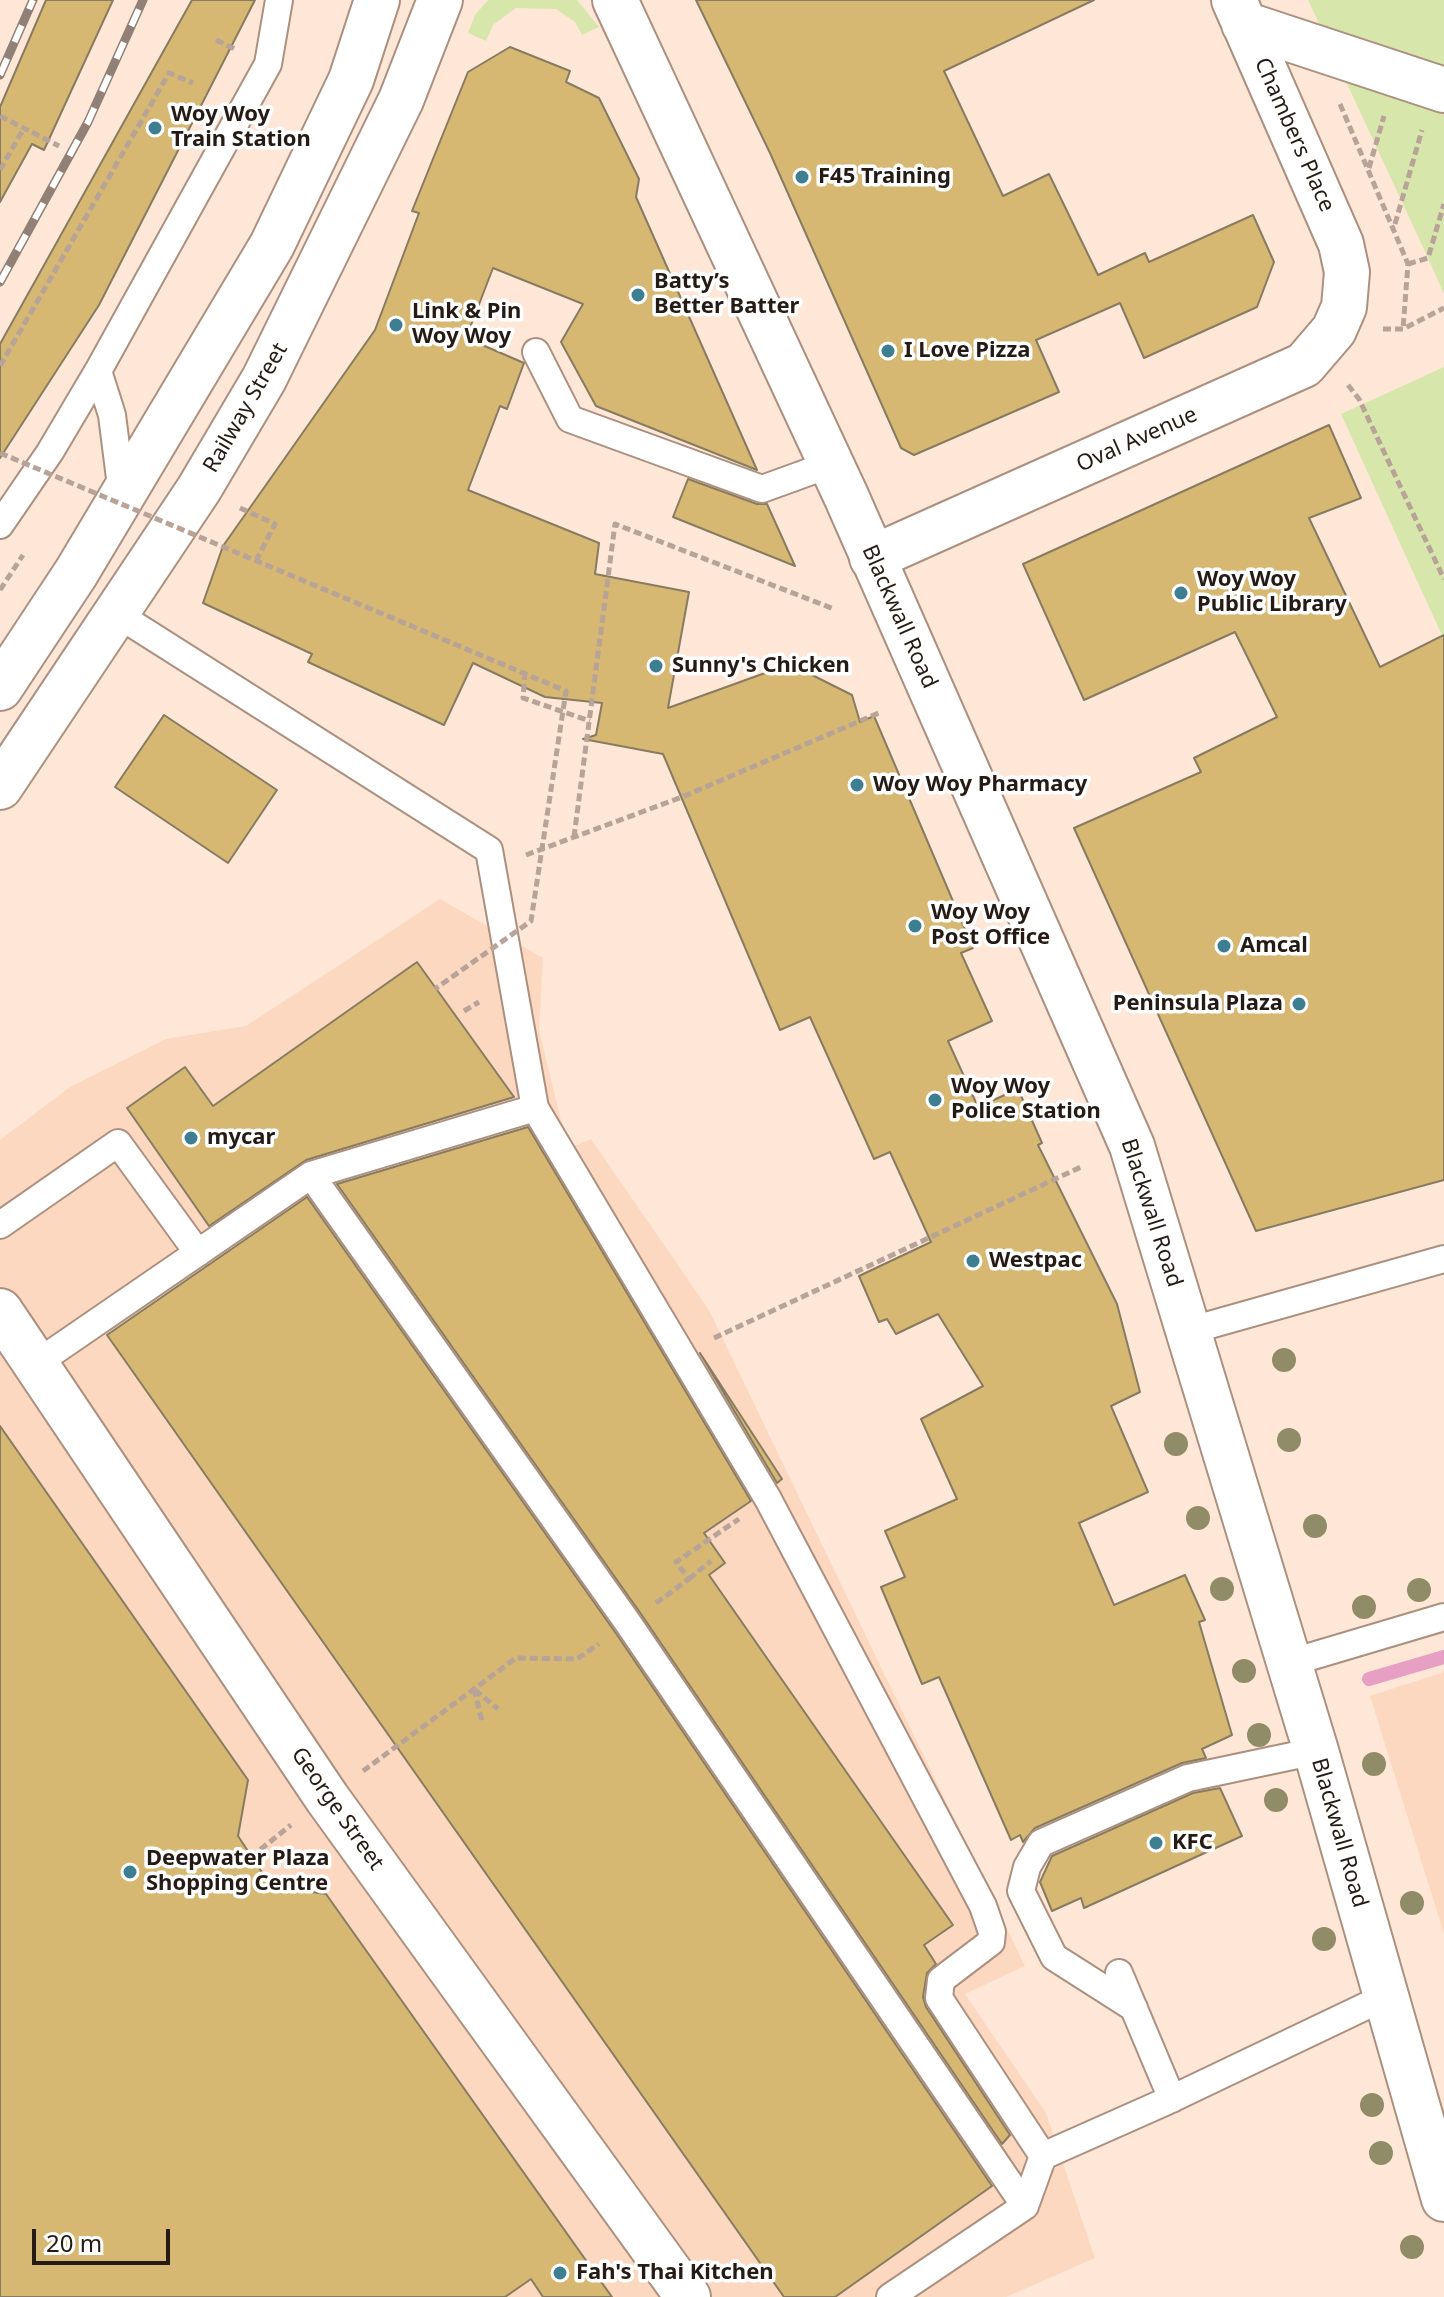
<!DOCTYPE html>
<html>
<head>
<meta charset="utf-8">
<style>
  body { margin:0 }
  #map { position:relative; width:1444px; height:2297px; overflow:hidden; background:#ffe7d8; font-family:"Noto Sans",sans-serif }
  canvas { display:block }
  .scale { position:absolute; left:32px; top:2229px; width:138px; height:36px; box-sizing:border-box; border:4px solid #251a14; border-top:0; padding-left:10px; font-size:24px; line-height:28px; white-space:nowrap; color:#251a14; -webkit-text-stroke:6px #fff; paint-order:stroke }
</style>
</head>
<body>
<div id="map">
<canvas width="1444" height="2297"></canvas>
<div class="scale">20 m</div>
</div>
<script>
const g = document.querySelector('canvas').getContext('2d');
g.lineJoin = 'round';
function fillPath(path, color) { g.fillStyle = color; g.fill(path, 'evenodd'); }
const poly = rows => new Path2D(rows.map(r => 'M' + r).join(''));
function trace(path, color, width, dash) { g.strokeStyle = color; g.lineWidth = width; g.lineCap = dash ? 'butt' : 'round'; g.setLineDash(dash || []); g.stroke(path); }
function label(font, color, halo, rows, align = 'center') {
  g.font = font + ' "Noto Sans",sans-serif'; g.lineWidth = 7; g.setLineDash([]); g.textBaseline = 'middle'; g.strokeStyle = halo; g.fillStyle = color; for (const [text, x, y, turn = 0] of rows) {
    g.save(); g.translate(x, y); g.rotate((+turn || 0) * Math.PI / 180); g.textAlign = isNaN(turn) ? turn : align; if (halo) g.strokeText(text, 0, 0); g.fillText(text, 0, 0); g.restore();
  }
}
const built = poly([
  [440,899,543,958,539,1030,568,1149,591,1139,709,1310,1025,1966,965,1994,1046,2113,1095,2258,1006,2297,0,2297,0,1140,70,1087,166,1039,246,1026],
  [1444,1672,1444,1934,1370,1696]
]);
const green = poly([
  [488,0,577,0,599,27,582,35,575,22,556,9,516,8,493,25,486,41,468,33,475,15],
  [1308,0,1444,0,1444,294,1428,258],
  [1444,367,1444,640,1341,414]
]);
const stream = poly([
  [1369,1679,1444,1657]
]);
const building = poly([
  [46,0,113,0,44,150,32,144,0,202,0,107,46,0],
  [192,0,255,0,99,305,0,458,0,344,192,0],
  [696,0,1094,0,944,71,1003,196,1049,174,1098,275,1145,253,1149,262,1253,215,1274,262,1257,307,1144,358,1120,303,1036,340,1059,392,914,455,901,448,770,153,696,0],
  [510,47,570,71,566,82,599,98,639,179,636,197,757,470,596,406,561,342,583,304,493,268,466,338,524,363,507,409,500,406,468,490,599,543,595,574,689,592,668,708,790,664,852,695,860,722,874,716,973,948,961,953,992,1021,948,1041,978,1107,1018,1089,1042,1143,1038,1145,1117,1304,1140,1392,1111,1406,1148,1492,1079,1523,1114,1605,1185,1575,1205,1620,1199,1622,1232,1735,1202,1749,1206,1758,1182,1763,1035,1828,1023,1842,1020,1835,1011,1840,939,1677,922,1684,881,1587,905,1577,885,1531,957,1499,921,1419,983,1386,938,1314,896,1334,887,1319,879,1322,859,1276,931,1242,890,1152,874,1159,810,1017,780,1030,663,754,583,739,596,735,602,703,545,697,473,663,444,725,308,662,312,654,203,603,223,546,375,330,419,213,412,211,468,72,510,47],
  [1329,425,1361,498,1309,518,1380,667,1444,635,1444,1180,1256,1231,1074,828,1201,772,1194,758,1277,717,1235,632,1084,700,1023,564,1329,425],
  [688,479,757,504,767,504,795,566,673,517,688,479],
  [164,715,277,790,228,863,115,787,164,715],
  [417,962,514,1097,306,1160,209,1226,127,1108,185,1067,213,1106,417,962],
  [528,1127,751,1501,704,1533,725,1563,709,1575,953,1925,924,1945,936,1964,927,1973,923,1997,926,2007,1010,2135,1002,2144,641,1614,337,1184,528,1127],
  [307,1197,615,1632,992,2186,835,2297,784,2297,107,1335,307,1197],
  [700,1353,782,1479,777,1483,700,1353],
  [0,1426,248,1780,238,1836,271,1886,326,1894,612,2297,543,2297,531,2279,505,2297,0,2297,0,1426],
  [1220,1788,1242,1836,1084,1908,1081,1898,1052,1911,1040,1882,1052,1856,1193,1793,1220,1788]
]);
const path = poly([
  [216,40,235,49],
  [1340,104,1408,264,1403,329],
  [0,116,59,146],
  [1369,168,1384,116],
  [0,170,24,128],
  [1395,224,1422,130],
  [1408,264,1428,258,1444,204],
  [1383,329,1403,329,1444,308],
  [0,366,169,73,193,83],
  [1348,385,1359,399,1444,579],
  [240,508,275,524,257,559],
  [0,590,23,555],
  [525,672,523,698,590,721],
  [574,837,615,524,834,609],
  [526,855,682,797,881,712],
  [464,1011,479,1002],
  [714,1338,1081,1167],
  [689,1579,711,1561],
  [656,1603,689,1579,676,1562,739,1519],
  [474,1689,482,1721],
  [475,1690,498,1709],
  [363,1771,516,1658,577,1659,599,1644],
  [251,1857,291,1825]
]);
const lane = poly([
  [536,352,570,419,762,489,831,464],
  [98,371,112,415,122,494],
  [0,525,50,452,98,371,268,64,279,0],
  [117,614,489,850,535,1108,768,1499,983,1906,992,1932,991,1942,941,1980,939,1998,1043,2156],
  [311,1175,535,1108],
  [0,1225,118,1143,198,1253],
  [1188,1331,1444,1259],
  [37,1363,311,1175,628,1623,1025,2206],
  [1289,1663,1444,1617],
  [1119,1973,1172,2099],
  [1134,2008,1054,1957,1021,1891,1027,1867,1041,1843,1188,1778,1316,1751],
  [890,2297,1025,2206,1043,2156,1167,2101,1385,1997]
]);
const street = poly([
  [1244,24,1444,90],
  [872,558,1304,365,1334,330,1344,307,1347,272,1341,244,1234,0],
  [0,1311,327,1798,688,2297]
]);
const secondary = poly([
  [615,0,846,496,1132,1146,1316,1751,1444,2199],
  [0,688,76,573,272,245,351,80,377,0],
  [0,787,199,489,264,379,401,100,440,0]
]);
const rail = poly([
  [0,75,33,0],
  [0,282,88,122,143,0]
]);
const pathBridge = poly([
  [0,453,566,691,531,921,435,989]
]);
const trees = [
  [1284,1360],
  [1289,1440],
  [1176,1444],
  [1198,1518],
  [1315,1526],
  [1222,1589],
  [1419,1590],
  [1364,1607],
  [1244,1671],
  [1259,1735],
  [1374,1764],
  [1276,1800],
  [1412,1903],
  [1324,1939],
  [1372,2105],
  [1381,2153],
  [1412,2247]
];
const markers = [
  [155,128,8,"#3d7e90"],
  [802,177,8,"#3d7e90"],
  [638,295,8,"#3d7e90"],
  [396,325,8,"#3d7e90"],
  [888,351,8,"#3d7e90"],
  [1181,593,8,"#3d7e90"],
  [656,666,8,"#3d7e90"],
  [857,785,8,"#3d7e90"],
  [915,926,8,"#3d7e90"],
  [1224,946,8,"#3d7e90"],
  [1299,1004,8,"#3d7e90"],
  [935,1100,8,"#3d7e90"],
  [191,1138,8,"#3d7e90"],
  [973,1261,8,"#3d7e90"],
  [1156,1843,8,"#3d7e90"],
  [130,1872,8,"#3d7e90"],
  [560,2273,8,"#3d7e90"]
];
const poiNames = [
  ["Woy Woy",171,115],
  ["Train Station",171,140],
  ["F45 Training",818,177],
  ["Batty’s",654,282],
  ["Better Batter",654,307],
  ["Link & Pin",412,312],
  ["Woy Woy",412,337],
  ["I Love Pizza",904,351],
  ["Woy Woy",1197,580],
  ["Public Library",1197,605],
  ["Sunny's Chicken",672,666],
  ["Woy Woy Pharmacy",873,785],
  ["Woy Woy",931,913],
  ["Post Office",931,938],
  ["Amcal",1240,946],
  ["Peninsula Plaza",1283,1004,"right"],
  ["Woy Woy",951,1087],
  ["Police Station",951,1112],
  ["mycar",207,1138],
  ["Westpac",989,1261],
  ["KFC",1172,1843],
  ["Deepwater Plaza",146,1859],
  ["Shopping Centre",146,1884],
  ["Fah's Thai Kitchen",576,2273]
];
const streetNames = [
  ["Chambers Place",1294,135,66],
  ["Railway Street",246,408,-60],
  ["Oval Avenue",1137,440,-24],
  ["Blackwall Road",899,617,66],
  ["Blackwall Road",1151,1213,72],
  ["George Street",337,1809,55],
  ["Blackwall Road",1339,1833,74]
];
fillPath(built, '#fdd8c1');
fillPath(green, '#d7e7ac');
trace(stream, '#e7a0c4', 14);
fillPath(building, '#d6b872');
trace(building, '#877b61', 2);
trace(lane, '#ac907f', 30);
trace(street, '#ac907f', 48);
trace(secondary, '#ac907f', 48);
trace(path, '#b7a397', 5, [8, 4]);
trace(lane, '#fff', 26);
trace(street, '#fff', 44);
trace(secondary, '#fff', 44);
trace(rail, '#918075', 9);
trace(rail, '#fff', 6, [18]);
trace(pathBridge, '#b7a397', 5, [8, 4]);
g.fillStyle = '#918c68';
for (const [x, y] of trees) { g.beginPath(); g.arc(x, y, 12, 0, 2 * Math.PI); g.fill(); }
for (const [x, y, r, color] of markers) { const dot = new Path2D(); dot.arc(x, y, r, 0, 2 * Math.PI); g.fillStyle = color; g.fill(dot); trace(dot, '#fff', 3); }
label('bold 22px', '#251a14', '#fff', poiNames, 'left');
label('22px', '#251a14', '#fff', streetNames);
</script>
</body>
</html>
